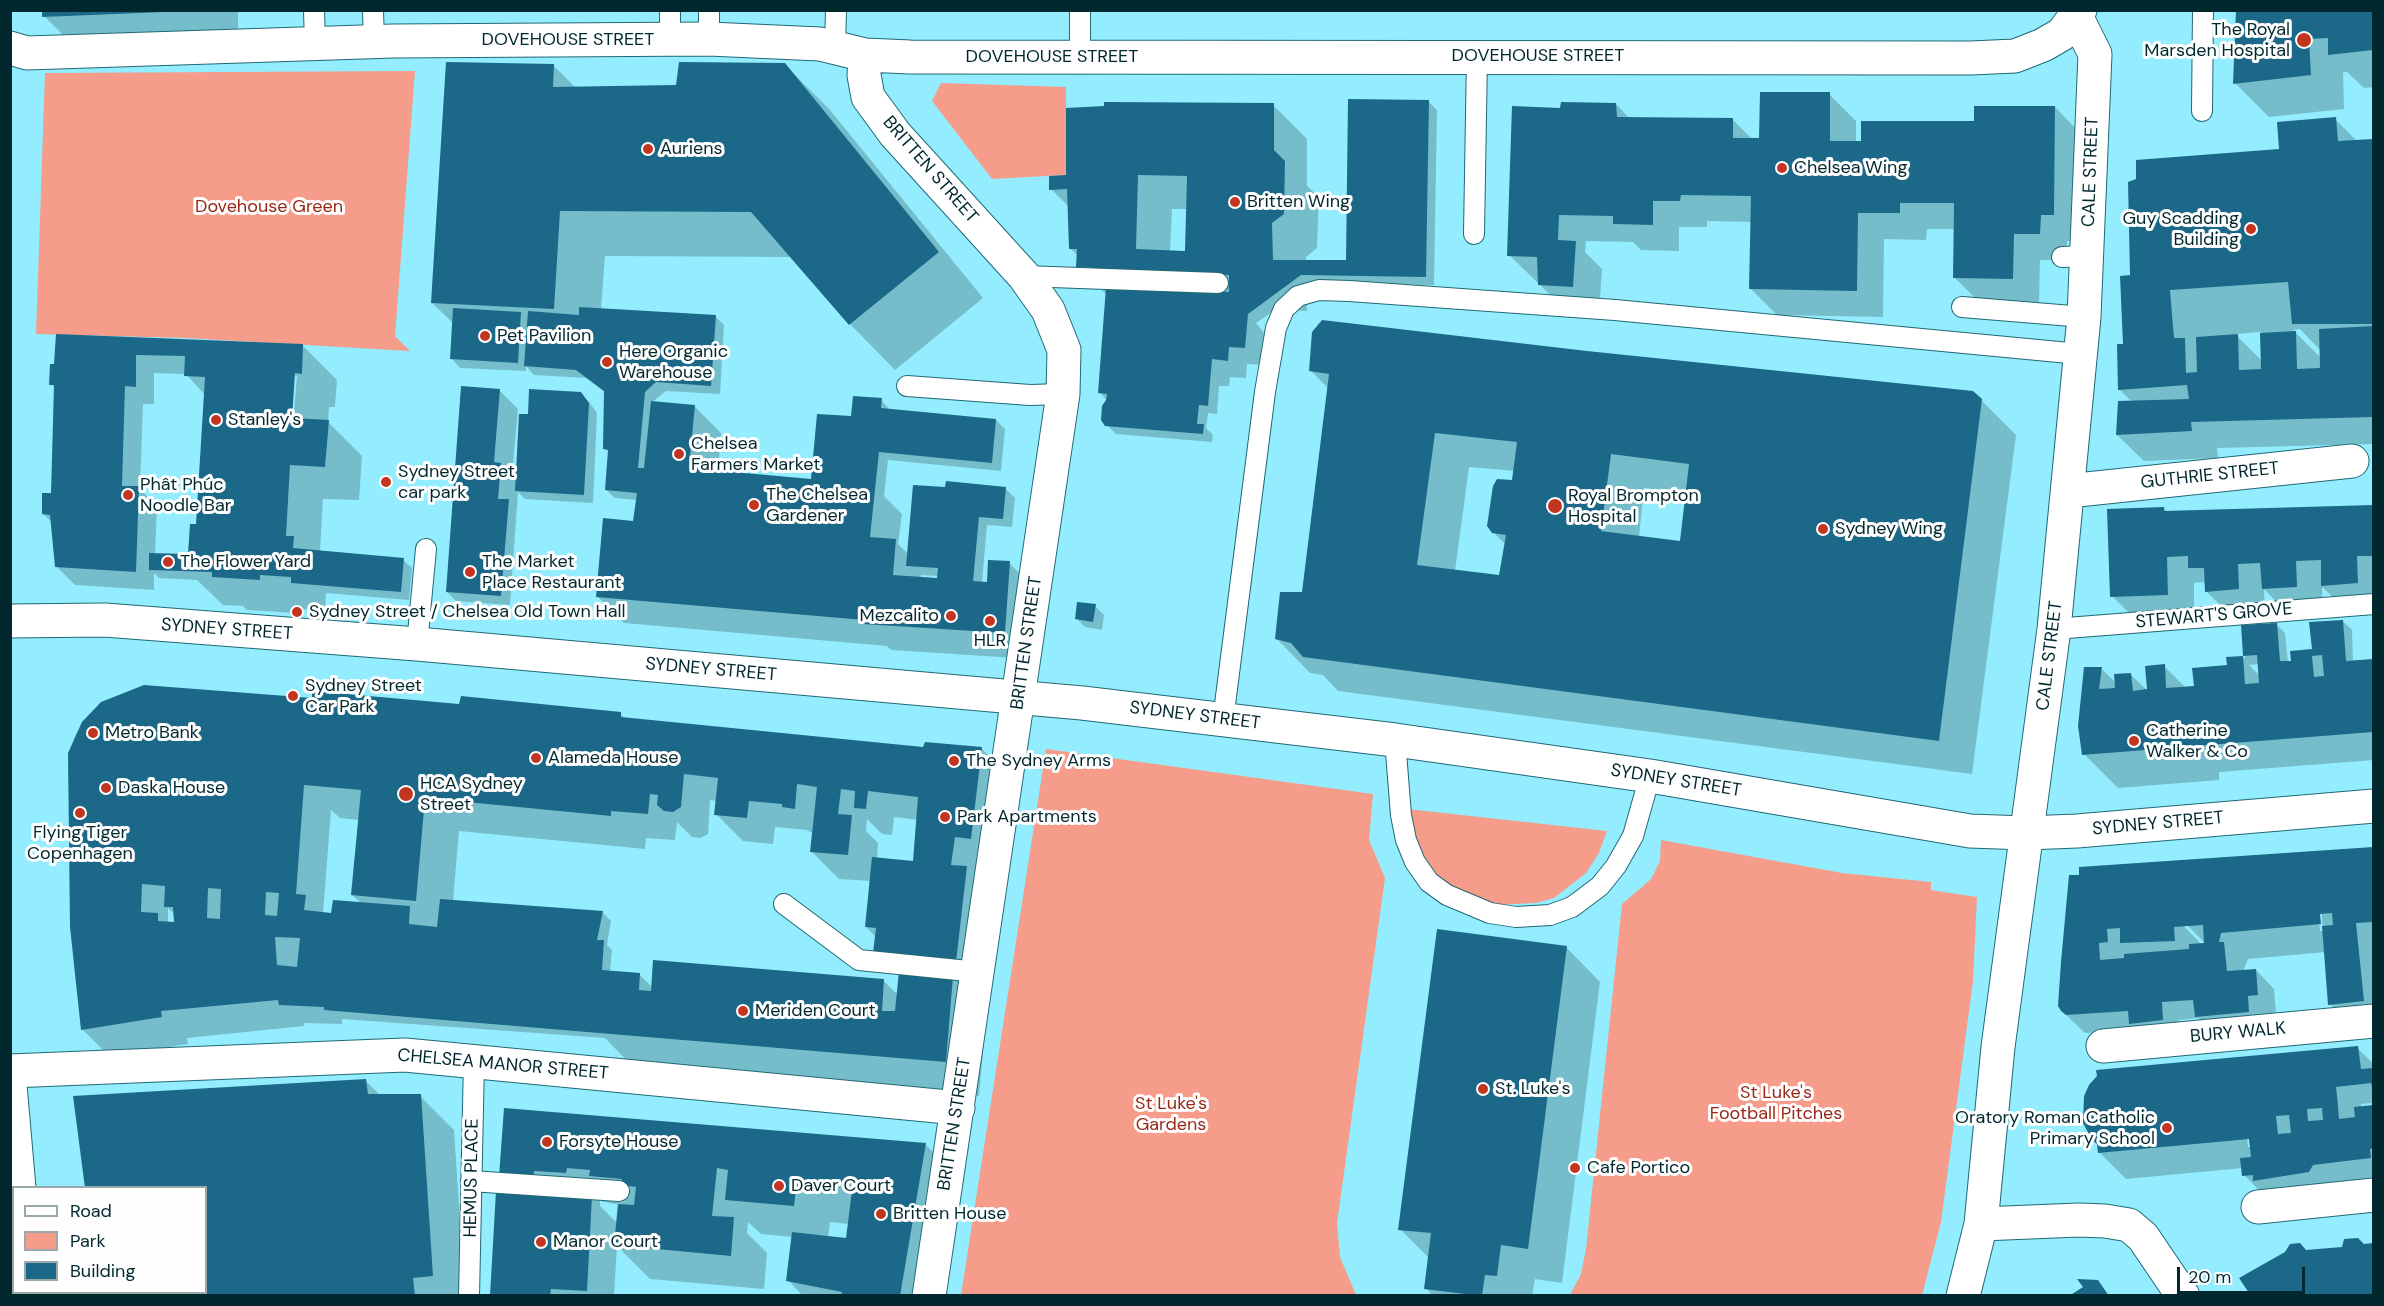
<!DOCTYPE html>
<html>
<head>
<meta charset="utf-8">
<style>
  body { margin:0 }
  #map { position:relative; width:2384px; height:1306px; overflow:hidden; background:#94edfe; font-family:"DM Sans",sans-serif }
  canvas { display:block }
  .frame { position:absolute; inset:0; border:12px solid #00282e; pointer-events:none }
  .legend { position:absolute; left:12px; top:1186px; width:195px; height:108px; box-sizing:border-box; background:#fefefe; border:2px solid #98a8ab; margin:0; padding:8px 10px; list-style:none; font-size:18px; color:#00282e }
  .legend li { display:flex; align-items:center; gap:12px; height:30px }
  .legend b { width:30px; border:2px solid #98a8ab }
  .scale { position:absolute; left:2177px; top:1267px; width:128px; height:27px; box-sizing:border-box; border:3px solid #00282e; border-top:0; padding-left:8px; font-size:18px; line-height:21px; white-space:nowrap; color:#00282e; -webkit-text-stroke:4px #fefefe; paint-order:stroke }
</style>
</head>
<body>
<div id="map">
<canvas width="2384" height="1306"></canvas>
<div class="frame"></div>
<ul class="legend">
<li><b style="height:8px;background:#fff"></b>Road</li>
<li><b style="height:16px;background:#f69c8a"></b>Park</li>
<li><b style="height:16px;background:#1b6889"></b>Building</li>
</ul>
<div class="scale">20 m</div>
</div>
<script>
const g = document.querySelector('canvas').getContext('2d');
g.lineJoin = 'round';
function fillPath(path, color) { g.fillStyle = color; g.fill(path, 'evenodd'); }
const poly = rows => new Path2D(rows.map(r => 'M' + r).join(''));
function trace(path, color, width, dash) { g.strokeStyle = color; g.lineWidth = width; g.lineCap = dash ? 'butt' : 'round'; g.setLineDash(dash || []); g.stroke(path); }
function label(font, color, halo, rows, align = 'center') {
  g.font = font + ' "DM Sans",sans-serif'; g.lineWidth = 6; g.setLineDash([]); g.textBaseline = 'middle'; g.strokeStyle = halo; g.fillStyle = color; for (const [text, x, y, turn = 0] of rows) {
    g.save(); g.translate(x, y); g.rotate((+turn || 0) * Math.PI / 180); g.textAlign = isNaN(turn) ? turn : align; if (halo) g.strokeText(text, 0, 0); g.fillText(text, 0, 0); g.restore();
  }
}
const green = poly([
  [415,71,395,336,410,351,186,338,36,334,45,73],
  [941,83,1066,87,1066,175,992,179,932,101],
  [1046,749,1373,794,1369,840,1385,878,1337,1223,1340,1257,1356,1295,961,1295],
  [1407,809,1607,831,1599,853,1586,873,1554,898,1536,903,1493,905,1466,899,1424,867,1415,843],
  [1661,840,1842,873,1931,882,1931,890,1977,897,1973,981,1941,1222,1922,1295,1570,1295,1581,1274,1586,1249,1622,904,1651,879,1660,861]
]);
const shadow = poly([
  [44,10,238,10,238,45,78,50,44,16],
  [366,10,397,10,369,14],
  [2237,10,2374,10,2374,87,2364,88,2347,72,2343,72,2344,109,2269,117,2235,83],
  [784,64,830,110,983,298,895,370,850,324,791,257,605,256,601,309,715,316,724,325,720,394,666,391,651,403,694,406,721,433,718,472,812,480,852,418,881,400,890,410,996,420,1005,429,1001,471,888,460,884,496,902,514,898,544,908,554,1006,489,1015,498,1012,527,987,525,982,583,988,583,1009,563,1036,589,1031,659,891,650,887,646,624,623,597,596,635,522,637,500,615,498,606,490,609,452,605,448,606,393,586,378,534,375,526,366,526,371,460,368,452,359,454,324,432,303,554,66,576,88,678,87],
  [921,575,939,576,939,580,921,578],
  [1829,94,1856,121,1856,142,2055,107,2081,134,2080,241,2067,241,2067,260,2040,260,2039,305,1982,305,1955,278,1956,229,1927,229,1926,240,1884,239,1883,317,1777,315,1750,288,1752,222,1707,221,1707,227,1679,227,1679,251,1641,250,1633,242,1586,241,1585,252,1602,269,1599,313,1567,311,1509,255,1561,110,1616,104,1630,119,1732,119,1753,140,1761,140],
  [1428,101,1437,110,1434,285,1310,284,1306,286,1307,311,1275,310,1256,323,1265,334,1263,365,1247,364,1246,378,1230,377,1229,386,1219,386,1217,414,1208,413,1206,428,1213,435,1212,442,1116,434,1107,425,1108,401,1099,392,1107,295,1078,267,1078,256,1070,248,1069,207,1051,189,1067,177,1273,105,1307,139,1307,186,1319,197,1317,248,1306,257,1306,261,1347,261],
  [1172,209,1187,209,1186,252,1170,252],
  [2335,119,2357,141,2374,140,2374,444,2217,448,2218,458,2144,461,2117,435,2132,402,2119,389,2131,277,2281,150],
  [2300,329,2321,351,2321,358,2293,330],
  [2261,332,2262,361,2235,334],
  [57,336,303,346,337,380,335,407,329,407,328,422,362,456,359,500,323,499,320,552,403,560,412,568,409,600,326,593,325,610,293,609,293,613,247,610,243,606,223,605,197,580,159,578,154,573,154,590,75,585,57,567,53,523,43,514,53,494,56,389,51,384,56,366],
  [154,373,186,374,205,395,198,526,189,558,155,555,157,506,140,489,143,404,154,404],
  [294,376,297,376,293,425,291,425],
  [1310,370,1981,400,2016,435,1972,774,1338,691,1323,675,1310,673,1276,638,1303,593,1329,389],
  [1469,467,1515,471,1513,481,1493,532,1506,545,1500,577,1455,571],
  [1644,488,1687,493,1681,542,1639,537],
  [499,390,518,409,512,476,517,481,530,416,580,393,589,402,597,413,593,503,525,499,518,492,510,605,456,601,447,592],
  [2374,506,2374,610,2349,612,2322,587,2323,613,2290,616,2264,589,2265,615,2234,619,2207,592,2204,582,2194,583,2194,621,2139,623,2112,596,2164,508,2168,513],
  [1095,606,1104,615,1102,630,1085,627,1076,618],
  [2343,621,2352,630,2353,662,2374,661,2374,760,2219,772,2219,780,2118,788,2084,754,2102,669,2116,683,2131,675,2149,692,2164,666,2186,688,2196,687,2229,666,2228,659,2245,658,2242,626,2276,624,2285,633,2288,662,2313,651],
  [2260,664,2260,676,2249,665],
  [311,700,620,714,626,719,924,748,981,748,1008,775,979,1096,632,1066,605,1038,342,1019,342,1024,304,1023,304,1026,187,1038,188,1044,109,1056,82,1029,68,770,74,738,83,723],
  [710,800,717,801,716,814,743,841,773,844,775,827,807,830,814,834,812,852,839,879,871,881,866,927,876,937,875,953,900,977,898,995,883,980,653,988,640,975,610,972,612,950,607,945,611,921,602,912,453,901,459,831,645,849,646,838,675,840,677,822,692,837,700,838,708,834],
  [331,810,340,818,359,820,352,895,362,904,333,917,323,914],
  [894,817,918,820,914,862,877,859,878,843,866,831,867,819,882,834,892,835],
  [168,908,175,915,175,924,168,923],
  [2374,849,2374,1020,2348,1022,2330,1004,2326,952,2248,959,2243,971,2256,970,2274,989,2276,1013,2265,1014,2266,1030,2214,1035,2198,1018,2179,1020,2180,1038,2137,1029,2085,1033,2062,1011,2080,869],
  [2315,879,2319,879,2323,931,2320,931],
  [2182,920,2207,945,2202,945,2180,922],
  [1566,947,1600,982,1562,1283,1535,1279,1532,1296,1433,1296,1426,1288,1429,1258,1400,1229],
  [2357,1048,2374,1064,2374,1103,2361,1104,2361,1108,2374,1106,2374,1187,2339,1191,2336,1198,2312,1203,2301,1193,2301,1195,2273,1198,2268,1193,2262,1193,2244,1175,2243,1168,2126,1179,2099,1152,2099,1144,2085,1122,2086,1097,2090,1086,2099,1077,2098,1072,2332,1050,2334,1053,2334,1050],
  [2242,1086,2245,1086,2251,1147,2248,1147],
  [365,1080,380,1095,420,1096,454,1130,465,1296,100,1296,100,1292,206,1292,206,1188],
  [506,1109,925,1144,959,1178,939,1296,803,1296,788,1280,793,1237,761,1234,748,1222,747,1233,767,1253,764,1289,650,1279,617,1246,614,1296,491,1296,517,1193],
  [600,1201,620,1205,618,1224,600,1206],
  [830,1222,849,1224,847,1240,828,1238],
  [2291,1245,2306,1251,2374,1245,2374,1296,2253,1296]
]);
const building = poly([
  [42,10,165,10,165,12,42,17],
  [2236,10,2373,10,2373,50,2328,55,2328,38,2309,39,2311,75,2233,84],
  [446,62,554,64,553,87,676,85,679,62,785,63,939,252,849,325,751,212,560,211,554,309,431,303],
  [1760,92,1830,92,1830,141,1861,141,1861,121,1974,121,1974,106,2055,106,2054,215,2041,215,2040,234,2014,234,2013,279,1953,278,1954,203,1900,203,1900,213,1858,213,1857,291,1749,289,1751,196,1681,195,1680,201,1653,201,1653,225,1613,224,1613,216,1559,215,1558,240,1576,241,1573,287,1538,285,1537,257,1507,256,1512,106,1560,108,1561,102,1616,103,1617,117,1733,118,1733,138,1759,138],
  [1348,99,1429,100,1426,277,1301,275,1248,314,1245,348,1229,347,1228,361,1212,359,1208,406,1199,405,1197,424,1204,424,1203,434,1105,426,1101,420,1102,406,1106,400,1107,394,1098,393,1106,287,1229,292,1229,275,1076,267,1077,249,1069,249,1067,189,1049,190,1049,176,1066,175,1066,108,1104,106,1104,102,1274,103,1274,150,1285,161,1284,214,1272,223,1273,260,1346,260],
  [1138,175,1187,176,1185,251,1136,249],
  [2336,117,2338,141,2373,139,2373,324,2292,324,2288,282,2170,290,2174,338,2185,338,2186,373,2197,372,2196,337,2238,334,2239,370,2261,369,2260,333,2296,331,2297,369,2320,368,2319,329,2373,326,2373,417,2191,422,2192,431,2116,435,2118,401,2189,399,2187,385,2118,390,2117,344,2123,344,2120,276,2130,275,2128,182,2136,179,2136,160,2279,149,2277,122],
  [579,307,716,315,711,386,656,382,645,392,638,468,644,468,651,401,695,405,689,468,811,479,817,414,851,416,853,396,882,398,881,408,996,419,992,463,879,452,870,537,896,539,893,575,937,578,938,568,906,566,913,485,945,487,946,481,1006,487,1003,519,979,517,973,581,987,582,988,560,1010,561,1005,633,863,624,864,620,596,597,603,518,633,521,637,493,605,490,608,450,603,449,604,391,576,370,524,366,528,311,579,315],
  [453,308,521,312,518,363,450,359],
  [1322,320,1587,351,1973,391,1982,399,1939,741,1303,657,1291,643,1275,639,1280,592,1302,592,1329,374,1309,371,1312,332],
  [1435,433,1517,442,1512,480,1497,479,1493,486,1487,526,1492,533,1506,535,1499,575,1417,565],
  [1611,454,1689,464,1680,541,1601,531],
  [56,334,303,344,302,374,295,373,292,418,329,420,325,467,290,465,286,536,294,536,293,548,404,558,401,592,291,583,291,577,260,575,260,580,212,577,212,572,149,570,149,553,188,554,190,524,196,524,205,377,184,376,185,356,136,355,136,387,125,386,122,486,139,486,136,572,55,567,50,515,42,514,42,493,51,493,54,385,49,385,50,364,54,364],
  [461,386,500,389,494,462,501,463,498,499,509,499,501,596,446,592],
  [529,389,581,392,589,403,584,495,515,491,519,414,528,414],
  [2373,505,2373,556,2357,556,2358,583,2321,586,2321,560,2296,561,2297,587,2262,589,2260,563,2238,564,2239,589,2205,592,2204,568,2188,568,2188,556,2167,557,2168,595,2110,597,2107,509,2164,507,2164,511],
  [1077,602,1096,604,1093,622,1075,619],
  [2343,620,2346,661,2373,659,2373,732,2082,755,2078,726,2084,667,2102,667,2099,689,2115,688,2114,674,2131,673,2133,691,2147,689,2145,666,2165,664,2166,688,2194,686,2192,668,2227,665,2226,657,2243,656,2245,684,2259,683,2257,655,2243,656,2241,625,2277,623,2280,661,2291,661,2290,651,2312,649,2309,622],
  [2322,655,2324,676,2314,677,2312,656],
  [144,685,312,698,312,691,459,704,461,696,621,712,621,717,923,747,925,742,982,747,971,839,955,837,951,865,967,866,956,962,873,953,876,928,865,927,872,857,913,861,918,797,868,791,866,809,854,808,855,791,841,789,838,814,852,815,848,855,810,852,817,787,797,784,795,809,782,807,782,804,749,801,747,818,714,815,718,778,684,774,681,807,673,812,664,811,657,805,658,795,650,794,648,814,611,811,611,816,425,798,416,901,351,895,361,790,304,785,296,894,306,895,304,910,331,913,333,900,410,906,409,924,437,927,440,899,603,911,597,940,604,940,602,970,640,973,639,990,651,991,653,960,884,979,882,1011,895,1011,899,971,953,976,946,1062,324,1010,324,1007,279,1005,278,1000,161,1011,162,1017,81,1030,70,927,68,753,82,722,101,702],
  [142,884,165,886,164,907,173,907,174,922,158,921,158,913,141,912],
  [208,888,221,889,220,919,207,918],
  [266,892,279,893,277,916,265,915],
  [275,937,300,938,297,967,277,965],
  [2373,847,2373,922,2356,923,2364,1001,2328,1005,2322,926,2333,925,2332,913,2320,914,2321,924,2221,933,2219,942,2224,942,2227,971,2256,969,2258,995,2248,996,2249,1012,2195,1017,2193,1000,2162,1002,2163,1020,2129,1024,2128,1011,2066,1015,2061,1011,2058,1006,2061,962,2069,875,2079,875,2079,867],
  [2203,925,2204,943,2189,944,2189,949,2124,954,2124,958,2100,960,2099,943,2108,942,2107,929,2120,928,2120,943,2175,941,2174,927],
  [1437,929,1567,946,1528,1249,1501,1245,1497,1276,1485,1275,1482,1296,1424,1289,1431,1233,1398,1230],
  [2358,1046,2361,1069,2373,1068,2373,1091,2371,1083,2336,1087,2338,1106,2339,1119,2355,1117,2354,1107,2373,1105,2373,1148,2370,1149,2371,1158,2313,1165,2309,1172,2253,1181,2253,1175,2242,1176,2240,1158,2251,1157,2249,1139,2098,1153,2097,1144,2092,1140,2083,1123,2084,1096,2089,1085,2097,1076,2096,1070],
  [2322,1108,2323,1120,2308,1121,2307,1109],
  [2289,1115,2291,1133,2278,1134,2276,1116],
  [366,1079,368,1094,421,1094,433,1276,413,1278,415,1296,99,1296,98,1293,206,1293,206,1188,85,1188,73,1096],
  [504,1108,926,1143,900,1296,841,1296,842,1292,786,1281,792,1232,846,1238,853,1183,831,1181,830,1192,796,1189,794,1206,725,1200,728,1170,717,1168,712,1216,734,1217,731,1256,614,1245,618,1204,634,1205,636,1187,622,1185,622,1179,589,1176,590,1170,567,1168,566,1173,534,1171,533,1180,499,1177],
  [496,1191,592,1196,587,1291,551,1289,550,1296,490,1296],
  [2358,1238,2364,1244,2373,1243,2373,1296,2251,1296,2239,1278,2285,1252,2290,1244,2300,1243,2306,1250,2342,1247,2344,1239],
  [2077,1279,2098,1280,2109,1296,2069,1296,2083,1287]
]);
const lane = poly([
  [314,10,315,44],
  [373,10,374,42],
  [709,10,709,39],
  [670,39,670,10],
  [835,46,836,10],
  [1080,57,1080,10],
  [2202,111,2203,10],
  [1474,234,1477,56],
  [2062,257,2088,256],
  [1024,276,1218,283],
  [1962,307,2084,317],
  [907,386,1030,395,1063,394],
  [2054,629,2374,604],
  [417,644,426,549],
  [1223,720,1265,392,1276,328,1284,309,1298,296,1319,290,1349,291,1615,310,2080,354],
  [1395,740,1401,815,1406,840,1415,862,1429,882,1447,895,1490,913,1516,917,1550,915,1572,907,1600,886,1616,866,1633,836,1650,776],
  [784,904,859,960,978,972],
  [471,1181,619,1191],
  [469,1296,474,1060]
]);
const street = poly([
  [10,48,27,53,393,41,709,39,820,44,865,55,910,57,1971,58,2015,56,2043,45,2062,34,2080,10],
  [865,55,864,75,868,97,895,134,1024,276,1048,310,1064,350,1063,394,929,1296],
  [2068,491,2352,461],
  [2103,1046,2374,1021],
  [10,1071,405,1055,958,1108],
  [2258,1207,2374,1195],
  [1981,1224,2079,1220,2105,1221,2129,1225,2143,1237,2183,1296],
  [1963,1296,1981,1224,1998,1047,2054,629,2084,317,2095,54,2076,16]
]);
const secondary = poly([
  [10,621,105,620,417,644,1082,703,1395,740,1650,776,1970,831,2026,833,2077,831,2374,806]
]);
const primary = poly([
  [10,1085,19,1188],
  [31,1292,32,1296]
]);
const markers = [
  [2304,40,8,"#c23621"],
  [648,149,6,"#c23621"],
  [1782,168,6,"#c23621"],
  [1235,202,6,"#c23621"],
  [2251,229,6,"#c23621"],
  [485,336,6,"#c23621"],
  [607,362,6,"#c23621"],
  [216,420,6,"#c23621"],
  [679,454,6,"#c23621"],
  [386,482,6,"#c23621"],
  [128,495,6,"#c23621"],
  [754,505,6,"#c23621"],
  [1555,506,8,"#c23621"],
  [1823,529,6,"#c23621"],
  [168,562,6,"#c23621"],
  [470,572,6,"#c23621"],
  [297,612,6,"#c23621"],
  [951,616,6,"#c23621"],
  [990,621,6,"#c23621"],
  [293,696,6,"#c23621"],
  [93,733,6,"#c23621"],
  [2134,741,6,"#c23621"],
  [536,758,6,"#c23621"],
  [954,761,6,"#c23621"],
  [106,788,6,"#c23621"],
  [406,794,8,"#c23621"],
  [80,813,6,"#c23621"],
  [945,817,6,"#c23621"],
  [743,1011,6,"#c23621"],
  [1483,1089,6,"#c23621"],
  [2167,1128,6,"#c23621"],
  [547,1142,6,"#c23621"],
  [1575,1168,6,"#c23621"],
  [779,1186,6,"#c23621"],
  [881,1214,6,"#c23621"],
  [541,1242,6,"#c23621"]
];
const poiNames = [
  ["The Royal",2290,30,"right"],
  ["Marsden Hospital",2290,51,"right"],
  ["Auriens",660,149],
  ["Chelsea Wing",1794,168],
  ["Britten Wing",1247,202],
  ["Guy Scadding",2239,219,"right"],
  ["Building",2239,240,"right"],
  ["Pet Pavilion",497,336],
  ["Here Organic",619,352],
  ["Warehouse",619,373],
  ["Stanley's",228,420],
  ["Chelsea",691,444],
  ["Farmers Market",691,465],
  ["Sydney Street",398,472],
  ["car park",398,493],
  ["Phât Phúc",140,485],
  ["Noodle Bar",140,506],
  ["The Chelsea",766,495],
  ["Gardener",766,516],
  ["Royal Brompton",1568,496],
  ["Hospital",1568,517],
  ["Sydney Wing",1835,529],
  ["The Flower Yard",180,562],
  ["The Market",482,562],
  ["Place Restaurant",482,583],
  ["Sydney Street / Chelsea Old Town Hall",309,612],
  ["Mezcalito",939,616,"right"],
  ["HLR",990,641,"center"],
  ["Sydney Street",305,686],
  ["Car Park",305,707],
  ["Catherine",2146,731],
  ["Walker & Co",2146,752],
  ["Metro Bank",105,733],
  ["Alameda House",548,758],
  ["The Sydney Arms",966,761],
  ["HCA Sydney",420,784],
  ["Street",420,805],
  ["Daska House",118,788],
  ["Park Apartments",957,817],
  ["Flying Tiger",80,833,"center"],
  ["Copenhagen",80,854,"center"],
  ["Meriden Court",755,1011],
  ["St. Luke's",1495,1089],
  ["Oratory Roman Catholic",2155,1118,"right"],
  ["Primary School",2155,1139,"right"],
  ["Forsyte House",559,1142],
  ["Cafe Portico",1587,1168],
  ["Daver Court",791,1186],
  ["Britten House",893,1214],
  ["Manor Court",553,1242]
];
const streetNames = [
  ["DOVEHOUSE STREET",568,40],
  ["DOVEHOUSE STREET",1538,56],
  ["DOVEHOUSE STREET",1052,57],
  ["BRITTEN STREET",930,170,49],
  ["CALE STREET",2091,172,-88],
  ["GUTHRIE STREET",2210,476,-6],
  ["STEWART'S GROVE",2214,616,-5],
  ["SYDNEY STREET",227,630,4],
  ["BRITTEN STREET",1027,643,-82],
  ["CALE STREET",2050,656,-83],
  ["SYDNEY STREET",711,670,5],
  ["SYDNEY STREET",1195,716,7],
  ["SYDNEY STREET",1676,781,9],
  ["SYDNEY STREET",2158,824,-5],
  ["BURY WALK",2238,1033,-5],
  ["CHELSEA MANOR STREET",503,1065,5],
  ["BRITTEN STREET",955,1124,-81],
  ["HEMUS PLACE",472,1178,-89]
];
const parkNames = [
  ["Dovehouse Green",269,207],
  ["St Luke's",1776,1093],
  ["Football Pitches",1776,1114],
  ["St Luke's",1171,1104],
  ["Gardens",1171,1125]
];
fillPath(green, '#f69c8a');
fillPath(shadow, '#0003');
fillPath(building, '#1b6889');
trace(lane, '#226875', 22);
trace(street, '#226875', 35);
trace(secondary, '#226875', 35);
trace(primary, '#226875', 35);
trace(lane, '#fff', 20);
trace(street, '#fff', 33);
trace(secondary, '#fff', 33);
trace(primary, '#fff', 33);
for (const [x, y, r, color] of markers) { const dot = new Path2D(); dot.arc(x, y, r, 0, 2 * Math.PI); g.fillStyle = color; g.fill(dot); trace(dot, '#fefefe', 2); }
label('18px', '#00282e', '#fefefe', poiNames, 'left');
label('18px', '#00282e', '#fefefe', streetNames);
label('18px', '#972919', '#fefefe', parkNames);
</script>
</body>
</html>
